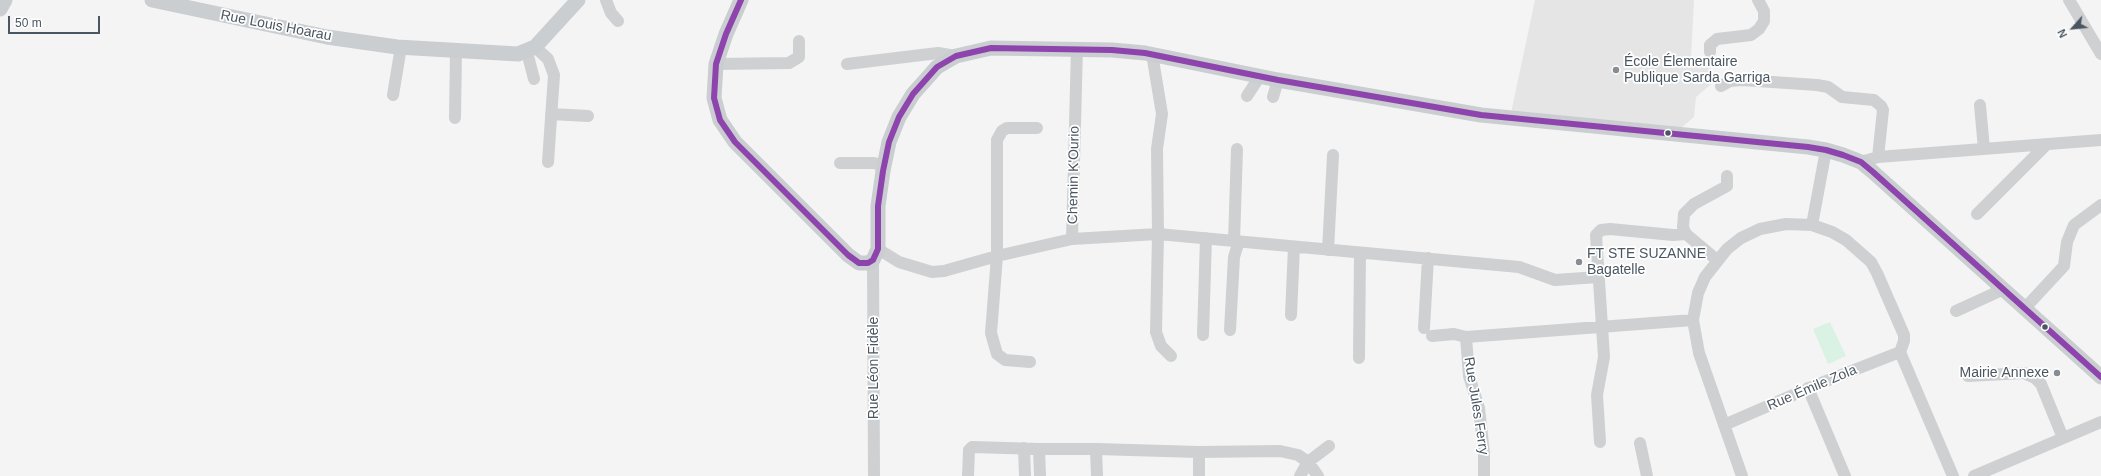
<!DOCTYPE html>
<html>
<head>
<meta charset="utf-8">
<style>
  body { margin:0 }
  #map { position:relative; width:2101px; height:476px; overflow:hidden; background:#f4f4f4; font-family:Arial,sans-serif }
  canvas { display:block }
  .north { position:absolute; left:2053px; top:8px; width:40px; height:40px; -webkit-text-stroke:3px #fff; paint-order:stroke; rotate:243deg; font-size:11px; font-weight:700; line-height:16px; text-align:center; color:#4a5661 }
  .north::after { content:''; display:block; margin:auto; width:14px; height:18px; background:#4a5661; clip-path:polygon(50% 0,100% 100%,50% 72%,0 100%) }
  .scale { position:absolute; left:8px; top:16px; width:92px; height:18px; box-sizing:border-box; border:2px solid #4a5661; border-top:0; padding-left:5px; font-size:12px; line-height:14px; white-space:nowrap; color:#4a5661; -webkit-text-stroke:3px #fff; paint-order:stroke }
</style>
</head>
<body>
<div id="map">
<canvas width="2101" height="476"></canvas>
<div class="north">N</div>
<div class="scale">50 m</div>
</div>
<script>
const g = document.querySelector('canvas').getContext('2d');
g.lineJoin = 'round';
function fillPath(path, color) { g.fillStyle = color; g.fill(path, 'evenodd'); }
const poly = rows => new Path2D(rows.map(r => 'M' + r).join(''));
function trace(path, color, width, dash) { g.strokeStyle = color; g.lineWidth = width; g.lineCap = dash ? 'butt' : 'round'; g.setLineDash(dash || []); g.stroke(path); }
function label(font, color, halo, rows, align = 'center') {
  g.font = font + ' Arial,sans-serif'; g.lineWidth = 3.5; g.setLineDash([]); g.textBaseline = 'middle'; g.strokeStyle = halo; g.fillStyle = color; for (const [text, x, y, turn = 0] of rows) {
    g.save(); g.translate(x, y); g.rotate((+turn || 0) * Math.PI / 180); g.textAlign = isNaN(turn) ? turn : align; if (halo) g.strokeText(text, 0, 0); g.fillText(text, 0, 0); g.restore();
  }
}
const education = poly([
  [1535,0,1694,0,1691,58,1707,61,1716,80,1696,97,1694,117,1680,129,1511,113]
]);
const green = poly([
  [1830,322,1846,356,1828,364,1813,329]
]);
const minor = poly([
  [606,0,611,13,618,21],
  [2069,0,2101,54],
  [535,47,548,59,554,75,548,162],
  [527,52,534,79],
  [1710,52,1710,45,1717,39,1751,35,1759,29,1764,21,1764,11,1758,0],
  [1152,54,1162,114,1157,149,1158,234,1156,332,1161,346,1171,356],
  [716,64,789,63,799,57,799,41],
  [847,64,938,53,956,56],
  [1721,86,1730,81,1742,80,1817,85,1828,87,1842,97,1874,100,1881,106,1883,110,1878,157],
  [393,95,401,47],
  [1247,96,1260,76],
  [1273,97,1278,80],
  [1980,105,1984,149],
  [551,114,588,116],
  [455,118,456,51],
  [1861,162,1878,157,2101,140],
  [840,163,874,163,884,166],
  [1977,214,2047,144],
  [1812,225,1826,150],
  [1686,234,1683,227,1684,214,1694,204,1727,186,1727,176],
  [1072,239,1077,48],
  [1234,241,1237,149],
  [878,249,899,262,932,272,944,271,997,256,1072,239,1158,234,1519,267,1555,280,1598,277],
  [1328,250,1333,155],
  [873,260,874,476],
  [2025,308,2064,266,2067,242,2074,225,2101,205],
  [1956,311,2004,289],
  [1291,315,1294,247],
  [1424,328,1428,258],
  [1230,330,1234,257,1239,241],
  [1203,335,1206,238],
  [1432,336,1454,334,1466,337,1693,320],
  [1466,337,1469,376,1479,408,1484,453,1484,476],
  [1900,352,1953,476],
  [1359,358,1360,253],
  [1030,362,1005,360,997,354,991,333,997,256,997,140,1002,131,1007,128,1037,128],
  [1968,376,2024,373,2035,378,2041,384,2063,438],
  [1808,388,1845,476],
  [1724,425,1821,383,1900,352],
  [1600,442,1597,395,1604,357,1596,235,1601,230,1610,229,1673,235,1686,234,1717,260],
  [1640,443,1647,476],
  [1024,448,1025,476],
  [1096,449,1097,476],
  [1199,452,1199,476],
  [968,476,969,450,972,447,1039,449],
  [1040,476,1039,449,1096,449,1199,452,1280,451,1298,455,1308,462,1318,476],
  [1300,476,1308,462,1329,446],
  [1742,476,1699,353,1693,320,1698,293,1705,277,1727,249,1741,238,1760,229,1786,224,1812,225,1832,232,1846,240,1871,262,1877,273,1904,335,1904,341,1900,352],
  [1974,476,2101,422]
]);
const major = poly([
  [152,0,327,37,397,47,518,54,535,47,578,0],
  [741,0,726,34,716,64,714,98,720,120,735,142,848,255,859,263,868,263,873,260,878,249,878,206,883,171,889,142,899,117,913,94,937,67,956,56,991,48,1112,50,1145,53,1278,80,1481,115,1808,147,1826,150,1843,155,1861,162,1873,172,2101,377],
  [0,9,5,0]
]);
const bus1 = poly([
  [741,0,726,34,716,64,714,98,720,120,735,142,848,255,859,263,868,263,873,260,878,249,878,206,883,171,889,142,899,117,913,94,937,67,956,56,991,48,1112,50,1145,53,1278,80,1481,115,1808,147,1826,150,1843,155,1861,162,1873,172,2101,377]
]);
const markers = [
  [1616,70,4,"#868d94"],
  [1668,133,3.5,"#4a5661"],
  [1579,262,4,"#868d94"],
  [2045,327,3.5,"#4a5661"],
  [2057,373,4,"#868d94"]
];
const streetNames = [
  ["Rue Louis Hoarau",276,26,11],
  ["Chemin K'Ourio",1074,175,-89],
  ["Rue Léon Fidèle",874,368,-90],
  ["Rue Émile Zola",1812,388,-23],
  ["Rue Jules Ferry",1476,406,81]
];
const poiNames = [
  ["École Élementaire",1624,62],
  ["Publique Sarda Garriga",1624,78],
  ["FT STE SUZANNE",1587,254],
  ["Bagatelle",1587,270],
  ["Mairie Annexe",2049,373,"right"]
];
fillPath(education, '#e6e5e6');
fillPath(green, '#d9f2e3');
trace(minor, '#ced0d2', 12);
trace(major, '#caced1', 15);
trace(bus1, '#8e44ad', 6);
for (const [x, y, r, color] of markers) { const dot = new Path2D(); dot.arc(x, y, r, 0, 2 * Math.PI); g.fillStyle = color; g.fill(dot); trace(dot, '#fff', 1.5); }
label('14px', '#4a5661', '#fff', streetNames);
label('14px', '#4a5661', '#fff', poiNames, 'left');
</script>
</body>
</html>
